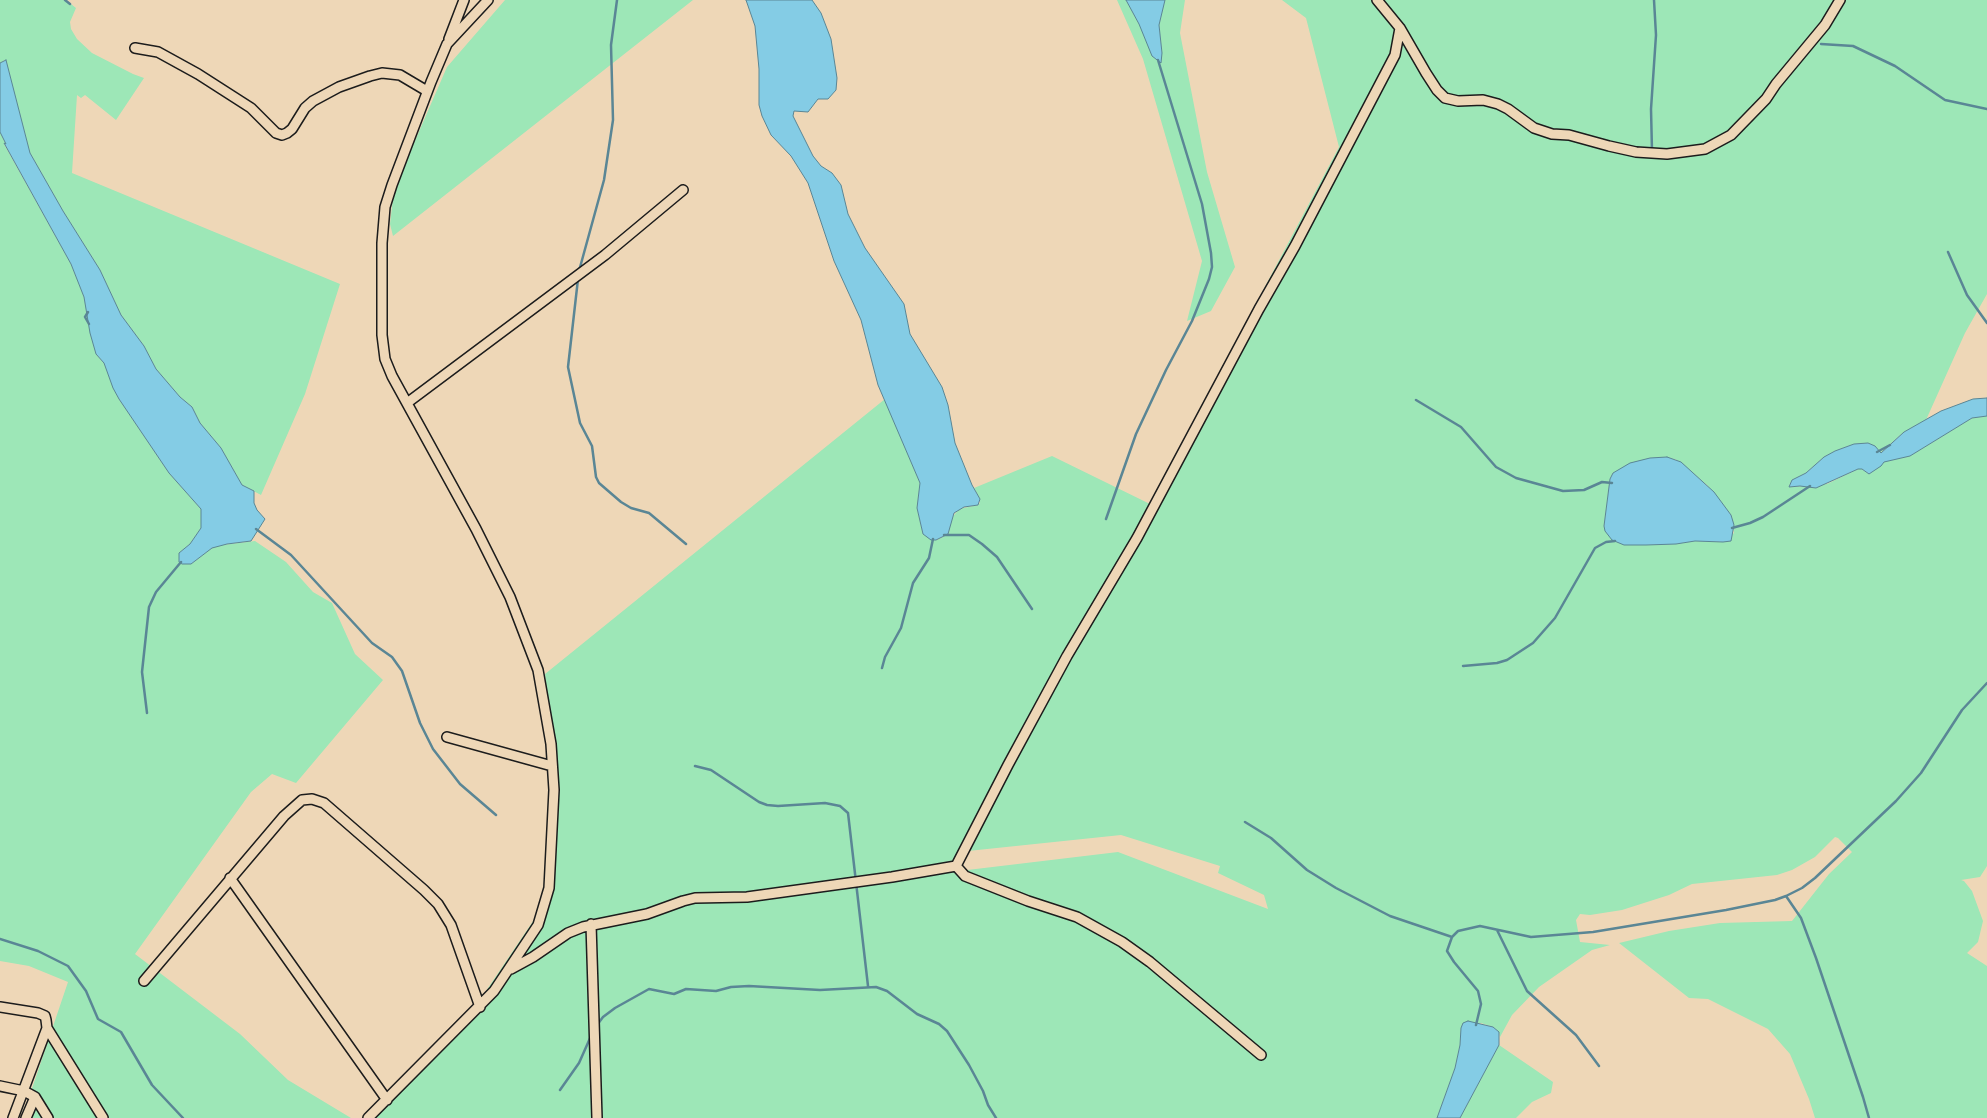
<!DOCTYPE html>
<html>
<head>
<meta charset="utf-8">
<style>
  body { margin:0 }
  canvas { display:block; background:#eed7b7 }
</style>
</head>
<body>
<canvas width="1987" height="1118"></canvas>
<script>
const g = document.querySelector('canvas').getContext('2d');
g.lineJoin = 'round';
function fillPath(path, color) { g.fillStyle = color; g.fill(path, 'evenodd'); }
const poly = rows => new Path2D(rows.map(r => 'M' + r).join(''));
function trace(path, color, width, dash) { g.strokeStyle = color; g.lineWidth = width; g.lineCap = dash ? 'butt' : 'round'; g.setLineDash(dash || []); g.stroke(path); }
const green = poly([
  [0,0,66,0,76,8,70,22,71,29,77,39,92,53,133,74,144,78,116,120,85,95,81,98,77,95,72,173,340,284,305,394,261,495,242,485,221,448,200,423,192,407,180,397,156,369,144,346,121,315,100,270,63,211,30,153,5,60,0,63],
  [505,0,693,0,393,236,390,224,394,189,447,67],
  [1117,0,1126,0,1139,24,1162,53,1159,25,1165,0,1185,0,1180,33,1207,172,1235,267,1211,311,1187,321,1202,261,1143,59],
  [1282,0,1987,0,1987,294,1965,333,1926,420,1904,432,1880,453,1875,446,1868,443,1854,444,1835,451,1824,457,1806,473,1792,480,1789,486,1791,487,1827,484,1858,469,1862,469,1869,474,1883,462,1910,456,1972,418,1987,416,1987,866,1980,877,1961,880,1964,881,1972,891,1983,921,1978,942,1967,953,1987,966,1987,1118,1815,1118,1809,1099,1790,1054,1768,1029,1708,999,1689,998,1619,943,1669,931,1720,923,1792,921,1829,874,1852,852,1838,838,1835,837,1815,857,1792,870,1777,875,1692,884,1669,895,1622,910,1590,915,1580,914,1576,920,1580,942,1610,945,1592,950,1539,987,1512,1015,1500,1037,1499,1032,1493,1027,1481,1023,1461,1028,1460,1045,1455,1068,1437,1118,373,1118,380,1107,484,994,550,896,555,819,545,674,885,399,920,483,917,508,923,534,937,540,948,534,951,519,959,509,978,505,980,503,980,499,974,488,1052,456,1150,504,1339,147,1306,18],
  [1650,458,1675,459,1707,485,1731,515,1734,533,1723,542,1695,541,1676,544,1624,545,1604,526,1610,479,1613,473],
  [1121,835,1220,866,1218,873,1264,895,1268,909,1118,852,959,871,968,851],
  [0,132,6,144,4,144,71,264,84,297,96,354,104,363,119,399,169,473,201,509,201,528,190,544,179,553,179,562,182,564,191,564,212,548,222,545,255,541,286,562,313,592,332,603,355,654,383,680,296,783,272,774,251,792,135,954,240,1034,288,1080,351,1118,22,1118,68,982,29,966,0,961],
  [1499,1045,1553,1082,1551,1093,1532,1102,1516,1118,1460,1118]
]);
const water = poly([
  [746,0,812,0,821,13,831,39,837,78,836,90,828,99,818,99,808,112,794,111,793,116,813,156,821,166,832,173,841,185,848,214,865,248,904,304,910,334,942,387,948,405,955,443,972,485,980,499,978,505,964,507,954,513,948,534,936,540,931,540,923,534,917,508,920,483,878,385,861,320,834,261,808,183,791,156,771,135,762,116,759,105,759,69,755,26,746,0],
  [1126,0,1165,0,1159,25,1162,53,1161,63,1152,56,1139,24,1126,0],
  [6,60,30,153,63,211,100,270,121,315,144,346,156,369,180,397,192,407,200,423,221,448,242,485,254,491,254,503,257,510,265,519,251,541,227,544,212,548,191,564,182,564,179,562,179,553,190,544,201,528,201,509,169,473,119,399,113,388,104,363,96,354,90,333,84,297,71,264,4,143,6,144,0,132,0,63,6,60],
  [1987,398,1987,416,1972,418,1910,456,1884,462,1881,466,1869,474,1862,469,1858,469,1816,488,1800,486,1789,487,1792,480,1806,473,1824,457,1835,451,1854,444,1868,443,1875,446,1881,453,1904,432,1941,411,1973,399,1987,398],
  [1667,457,1681,462,1714,492,1731,515,1734,525,1731,541,1723,542,1695,541,1676,544,1646,545,1624,545,1612,540,1605,531,1604,526,1610,479,1613,473,1630,463,1650,458,1667,457],
  [1468,1021,1493,1027,1499,1032,1499,1045,1460,1118,1437,1118,1455,1068,1460,1045,1461,1028,1463,1023,1468,1021]
]);
const stream = poly([
  [65,0,70,4],
  [1821,44,1853,46,1895,66,1945,100,1987,109],
  [1652,151,1651,109,1656,35,1654,0],
  [1948,252,1967,295,1987,323],
  [579,271,604,180,613,120,611,45,617,0],
  [578,279,568,367,580,423,592,446,596,477,599,483,621,502,631,508,649,513,686,544],
  [88,312,85,317,89,324],
  [1416,400,1461,427,1496,467,1516,478,1563,491,1584,490,1602,482,1612,483],
  [1877,452,1890,445],
  [1106,519,1136,434,1166,370,1192,321,1209,279,1212,267,1211,253,1202,204,1158,60],
  [1732,528,1750,523,1763,517,1810,486],
  [256,529,291,555,372,643,392,657,402,671,420,723,433,749,460,784,496,815],
  [944,535,969,535,982,544,997,557,1032,609],
  [1463,666,1497,663,1507,660,1533,643,1555,618,1595,548,1606,542,1615,541],
  [882,668,885,657,901,628,913,583,929,558,933,539],
  [147,713,142,672,149,607,156,592,181,562],
  [695,766,711,770,759,802,767,805,778,806,825,803,840,806,848,813,868,986],
  [1245,822,1271,838,1307,870,1336,888,1390,916,1452,937],
  [1786,896,1801,918,1816,958,1863,1097,1869,1118],
  [1497,930,1527,991,1576,1035,1599,1066],
  [0,939,38,951,68,966,86,991,98,1019,121,1032,152,1085,183,1118],
  [597,1025,603,1017,615,1008,649,989,674,994,686,989,716,991,731,987,749,986,820,990,876,987,887,991,917,1014,939,1024,947,1031,969,1065,983,1091,988,1105,996,1118],
  [1476,1025,1481,1004,1478,991,1454,962,1447,951,1452,937,1458,931,1480,926,1531,937,1593,932,1726,910,1775,900,1786,896,1802,888,1815,878,1896,801,1921,773,1962,710,1987,683],
  [560,1090,579,1063,591,1036]
]);
const street = poly([
  [1377,0,1400,28,1426,73,1437,90,1445,98,1458,101,1483,100,1498,104,1508,109,1534,128,1552,134,1569,135,1609,146,1636,152,1667,154,1705,149,1731,135,1766,99,1776,84,1825,25,1840,0],
  [449,39,464,0],
  [135,48,158,52,198,74,251,108,276,133,282,135,287,133,292,129,305,108,313,101,339,87,370,76,382,73,400,75,427,91],
  [407,403,605,255,683,190],
  [447,737,552,766],
  [230,878,387,1100],
  [591,924,597,1118],
  [511,969,533,957,568,933,583,927,647,914,683,901,695,898,747,897,892,877,956,866],
  [144,981,284,816,302,800,312,799,324,803,424,890,438,904,451,925,480,1007],
  [0,1007,38,1013,45,1016,46,1020,47,1028,13,1118],
  [47,1028,103,1118],
  [1261,1055,1150,962,1122,942,1077,917,1028,901,965,876,956,866,1008,765,1067,656,1137,538,1259,309,1295,246,1395,55,1400,28],
  [0,1086,24,1091,35,1097],
  [35,1097,48,1118],
  [26,1118,35,1097],
  [368,1118,494,991,538,925,549,888,554,790,551,744,538,670,510,597,476,529,392,376,385,359,382,335,382,243,385,207,392,185,431,82,447,44,488,0]
]);
fillPath(green, '#9de7b7');
fillPath(water, '#84cce5');
trace(water, '#5a8695', 1);
trace(stream, '#5a8695', 2.5);
trace(street, '#1c1c1c', 12);
trace(street, '#eed7b7', 9);
</script>
</body>
</html>
